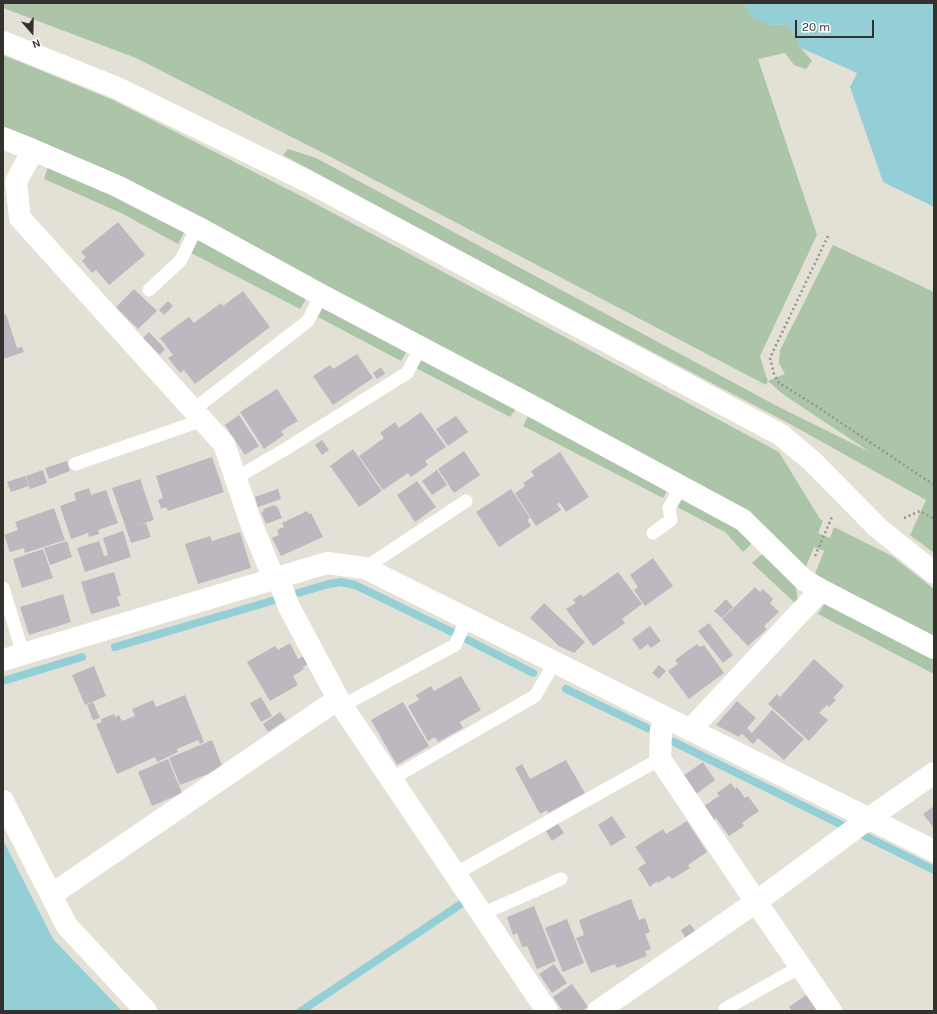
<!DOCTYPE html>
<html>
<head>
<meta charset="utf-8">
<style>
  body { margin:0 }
  #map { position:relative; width:937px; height:1014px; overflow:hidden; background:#e3e1d6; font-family:Karla,sans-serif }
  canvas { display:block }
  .frame { position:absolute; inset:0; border:4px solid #32312d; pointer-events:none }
  .north { position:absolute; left:12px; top:12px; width:40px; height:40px; -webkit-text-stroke:3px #fff; paint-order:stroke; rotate:160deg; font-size:11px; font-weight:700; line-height:16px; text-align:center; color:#32312d }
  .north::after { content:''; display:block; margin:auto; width:14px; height:18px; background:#32312d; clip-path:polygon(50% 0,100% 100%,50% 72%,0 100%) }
  .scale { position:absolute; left:795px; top:20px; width:79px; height:18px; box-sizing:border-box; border:2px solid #32312d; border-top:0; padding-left:5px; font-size:12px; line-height:14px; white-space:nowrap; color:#32312d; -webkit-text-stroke:3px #fff; paint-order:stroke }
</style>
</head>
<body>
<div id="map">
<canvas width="937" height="1014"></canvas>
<div class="frame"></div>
<div class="north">N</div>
<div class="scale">20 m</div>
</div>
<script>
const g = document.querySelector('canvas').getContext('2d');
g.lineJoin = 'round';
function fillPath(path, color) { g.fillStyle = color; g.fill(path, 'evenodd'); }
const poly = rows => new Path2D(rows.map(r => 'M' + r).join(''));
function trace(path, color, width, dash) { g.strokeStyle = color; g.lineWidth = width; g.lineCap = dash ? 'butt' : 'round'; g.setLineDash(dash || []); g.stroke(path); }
const green = poly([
  [3,3,742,3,770,25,788,24,801,48,812,61,806,69,794,65,785,53,758,59,817,235,760,356,765,373,768,381,785,374,779,363,780,350,833,245,934,292,934,553,910,535,926,500,790,424,498,271,283,155,288,149,316,158,777,406,870,452,784,395,768,381,766,385,327,155,136,58,3,8],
  [3,55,113,100,303,197,494,299,779,452,820,519,823,521,818,533,830,538,834,527,892,556,934,589,934,638,815,574,824,551,814,547,805,569,747,514,3,130],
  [49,164,185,231,178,244,121,213,44,179],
  [199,236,309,295,300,309,191,253],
  [325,303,408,349,401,361,318,317],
  [422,356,512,403,515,410,510,417,416,368],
  [530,412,668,490,663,498,523,426],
  [685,494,755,540,743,552,725,532,677,507],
  [763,553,795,582,798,601,795,603,752,563],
  [827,600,934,655,934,674,818,614]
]);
const water = poly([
  [742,3,934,3,934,207,883,182,850,87,857,73,801,48,788,24,770,25,750,17,748,7],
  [3,840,53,939,122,1011,3,1011]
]);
const stream = poly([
  [298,593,329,584,341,582,355,585,452,632],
  [468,640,533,673],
  [115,647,275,600],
  [3,681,82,657],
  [566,689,647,728],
  [674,742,846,827],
  [865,836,934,870],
  [301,1011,461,904]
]);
const building = poly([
  [118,222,145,255,109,285,96,270,92,273,82,261,86,257,81,252],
  [134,289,157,311,138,329,116,307],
  [243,291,270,327,195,384,184,370,180,373,168,358,173,355,160,338,189,317,194,323,221,303,223,306],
  [168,301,173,306,164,315,159,310],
  [6,314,17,348,22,347,24,352,3,359,3,315],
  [149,332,165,349,160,355,143,338],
  [357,354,373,378,333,405,313,376,330,365,333,369],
  [381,367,385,374,377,379,373,373],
  [277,389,298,421,281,431,284,435,264,449,240,412],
  [421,412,446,447,425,461,428,465,411,477,408,473,383,490,359,456,384,438,380,433,395,422,399,428],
  [239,415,259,446,245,455,225,425],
  [456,416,468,432,448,446,436,429],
  [322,440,329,450,322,455,315,445],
  [353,449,382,491,359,507,330,466],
  [464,451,480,475,454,493,438,469],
  [560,452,589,497,566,512,560,503,557,504,561,510,536,526,515,493,525,486,523,483,534,476,531,471],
  [212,457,224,492,168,511,166,507,161,509,158,500,163,498,156,476],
  [67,461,70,471,49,479,45,468],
  [43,470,47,483,30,489,26,476],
  [437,470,447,485,432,495,422,481],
  [25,476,29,486,11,492,7,482],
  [140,479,154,520,135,526,146,523,151,537,131,543,112,488],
  [417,481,436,507,415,522,397,495],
  [89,488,91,495,106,490,118,523,98,530,99,534,89,537,88,533,71,539,60,506,76,500,74,493],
  [278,489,281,499,258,507,255,497],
  [511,489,530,518,527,520,531,526,499,547,476,512],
  [275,505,276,507,277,506,282,518,266,524,261,512,264,511,263,509],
  [54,508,65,540,25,553,24,548,10,552,4,535,18,530,15,522],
  [307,511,309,514,311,513,323,537,281,556,272,538,279,535,277,530,284,527,282,523],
  [123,531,131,557,85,572,77,548,99,541,104,556,108,555,103,538],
  [240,532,251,568,198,584,185,544,210,536,212,541],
  [67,541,72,557,50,565,44,548],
  [43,549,53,578,22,588,13,559],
  [653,558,673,586,645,606,634,590,638,587,630,575],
  [114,572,121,596,117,596,120,606,91,614,81,582],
  [618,572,642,604,622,619,625,623,593,646,566,609,576,603,573,600,581,594,583,597],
  [755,587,760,592,763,589,773,599,770,603,779,612,764,626,767,629,748,646,722,619],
  [63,594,71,622,29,635,20,607],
  [726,599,733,607,722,618,714,611],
  [544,603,585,642,574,653,559,646,530,618],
  [709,623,733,655,723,663,698,631],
  [650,626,661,641,651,648,648,644,640,650,632,639],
  [290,643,298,659,303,656,308,664,303,667,304,669,293,676,298,685,270,701,247,662,275,646,278,650],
  [697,644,700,647,704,645,724,673,689,699,668,671,678,664,675,660],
  [814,659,844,686,833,698,836,700,829,707,827,705,819,713,828,720,809,741,768,704,777,694,780,697],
  [659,665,666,671,659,679,652,673],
  [94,666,106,696,85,705,72,675],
  [461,676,481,710,460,722,463,728,438,742,435,737,428,741,408,706,419,700,416,695,431,686,434,691],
  [185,695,204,742,200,744,198,740,177,749,178,752,157,762,155,757,117,774,96,724,102,722,101,719,114,714,115,717,119,715,122,721,135,716,132,709,153,700,156,707],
  [261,697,272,716,261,722,250,703],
  [737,701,756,718,739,737,716,725],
  [93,702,100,718,93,720,87,705],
  [403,702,429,746,397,765,371,720],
  [772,710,804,739,784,760,758,738,753,744,742,734,747,728,752,733],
  [280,712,286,720,268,732,263,724],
  [212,740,223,768,180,785,169,758],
  [168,759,182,793,152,806,138,772],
  [566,760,585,793,548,813,547,810,540,814,515,768,522,764,530,779],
  [703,762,715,780,696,794,683,776],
  [731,783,735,789,737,787,745,798,748,796,759,811,742,823,744,826,729,836,716,818,714,820,704,806,719,796,717,793],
  [934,806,934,828,923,814],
  [612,816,626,837,611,846,598,825],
  [687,821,707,852,688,865,690,868,672,879,669,876,658,883,657,881,650,887,638,868,646,863,635,847,663,829,666,834],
  [558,824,564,833,552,841,546,831],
  [631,899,639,920,645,918,650,932,645,934,651,949,645,951,647,956,617,968,615,964,591,973,576,938,584,935,579,920],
  [534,906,556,961,537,969,527,946,522,947,517,933,513,935,507,917],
  [567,919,584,963,563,972,545,928],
  [690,924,696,932,686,939,681,930],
  [554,964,567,983,552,993,539,974],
  [572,984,588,1007,581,1011,563,1011,553,997],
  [806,995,817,1011,792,1011,789,1007]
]);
const path = poly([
  [828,236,770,358,774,374,779,383,810,402,934,485],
  [904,518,920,511,934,519],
  [815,556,832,517]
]);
const lane = poly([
  [149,290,181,260,197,227],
  [193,410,308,321,321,295],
  [75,464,203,420],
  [236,478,284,450,407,373,421,347],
  [653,533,671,520,669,508,681,487],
  [365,568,466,501],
  [3,588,23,654],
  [342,706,455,645,467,619],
  [391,779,535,696,555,662],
  [455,874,660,759],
  [482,914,561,879],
  [725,1009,800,967]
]);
const street = poly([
  [3,42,117,88,307,181,781,435,812,461,878,528,934,573],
  [3,138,33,150,117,186,197,227,321,295,528,404,743,520,804,580,821,590,934,648],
  [33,150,16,182,20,218,224,444,251,523,274,579],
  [278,578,289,607,342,706,547,1011],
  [3,660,327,563,365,568,934,851],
  [668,719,661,730,660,759,756,902,831,1011],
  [690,730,821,590],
  [3,801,67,926,146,1011],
  [51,895,338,699],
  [598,1011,756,902,868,819,934,773]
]);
fillPath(green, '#acc5a8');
fillPath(water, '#94cfd7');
trace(stream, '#94cfd7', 8);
fillPath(building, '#beb7bf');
trace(path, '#95938b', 2.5, [2, 3]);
trace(lane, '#fff', 13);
trace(street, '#fff', 22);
</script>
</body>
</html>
